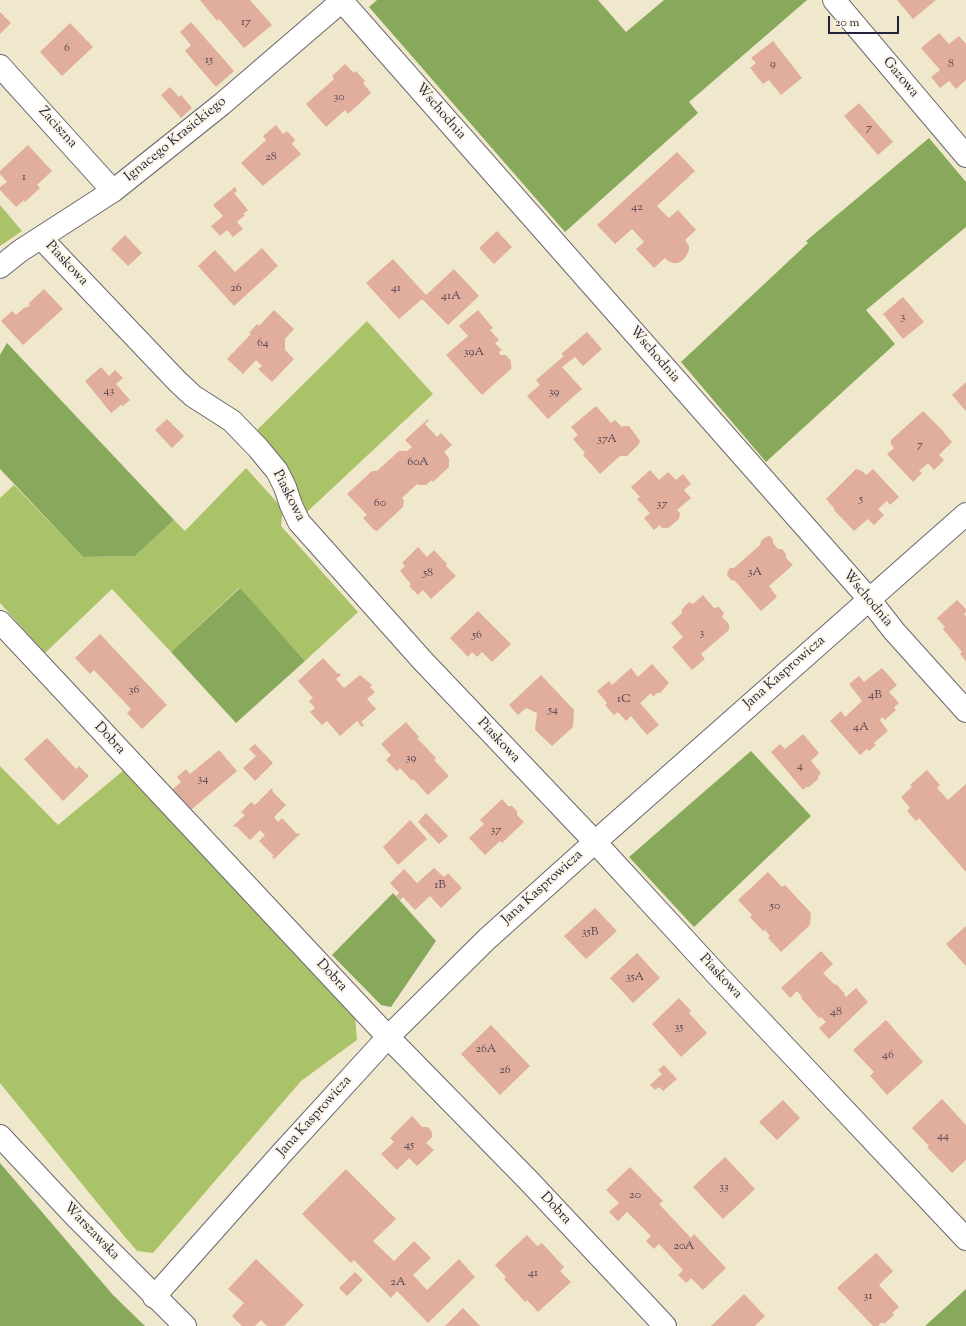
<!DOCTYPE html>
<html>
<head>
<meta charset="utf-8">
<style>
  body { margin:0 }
  #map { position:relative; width:966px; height:1326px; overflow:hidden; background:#f0e8cc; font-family:"Sorts Mill Goudy",serif }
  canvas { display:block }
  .scale { position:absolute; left:828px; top:16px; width:71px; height:18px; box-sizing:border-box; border:2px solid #22223b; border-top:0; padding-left:5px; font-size:12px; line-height:14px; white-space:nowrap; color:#22223b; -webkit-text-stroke:3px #fcf5e5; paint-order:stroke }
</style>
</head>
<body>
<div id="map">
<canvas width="966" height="1326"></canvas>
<div class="scale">20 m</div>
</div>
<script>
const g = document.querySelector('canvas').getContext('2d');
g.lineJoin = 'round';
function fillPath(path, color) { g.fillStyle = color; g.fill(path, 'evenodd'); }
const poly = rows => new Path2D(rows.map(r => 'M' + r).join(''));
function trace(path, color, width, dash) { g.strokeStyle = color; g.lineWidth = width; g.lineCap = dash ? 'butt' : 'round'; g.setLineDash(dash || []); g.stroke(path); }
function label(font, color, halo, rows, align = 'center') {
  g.font = font + ' "Sorts Mill Goudy",serif'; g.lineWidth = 4; g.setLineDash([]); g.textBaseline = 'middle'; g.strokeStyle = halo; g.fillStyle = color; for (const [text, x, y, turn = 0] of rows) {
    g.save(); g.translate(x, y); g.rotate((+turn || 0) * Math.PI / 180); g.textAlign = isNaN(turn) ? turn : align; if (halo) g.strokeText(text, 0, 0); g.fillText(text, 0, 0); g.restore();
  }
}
const green = poly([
  [0,205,22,231,0,246],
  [367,321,433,394,307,512,289,470,281,457,257,430],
  [246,468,283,509,281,526,358,612,305,661,239,588,171,652,112,589,45,653,0,603,0,498,14,485,83,557,135,556,174,520,185,531],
  [0,766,58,825,124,770,355,1016,357,1040,301,1081,153,1253,137,1251,125,1237,0,1083]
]);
const forest = poly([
  [377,0,598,0,626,32,664,0,807,0,689,102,698,113,565,232,369,7],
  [929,138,966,182,966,227,866,310,895,344,766,462,681,362,808,243,806,241],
  [7,343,174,520,135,556,83,557,0,469,0,355],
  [240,588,305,661,236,723,171,652],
  [751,751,811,816,694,927,629,857],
  [393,893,436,941,391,1007,381,1005,332,955],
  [0,1163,113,1295,145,1326,0,1326],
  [966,1289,966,1326,925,1326]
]);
const building = poly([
  [200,0,250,0,272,25,244,48,219,19,217,21],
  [897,0,936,0,913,19],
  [0,12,11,23,0,34],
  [191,22,234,71,216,87,185,51,191,45,180,32],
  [70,23,93,47,62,76,40,52],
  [939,33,949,44,959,36,966,44,966,80,956,89,949,81,940,88,931,77,940,70,921,48],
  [773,41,802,78,781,95,769,80,763,84,750,68,756,63,751,58],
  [345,64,354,73,356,71,365,81,363,83,371,93,348,114,345,110,326,127,306,104,334,79,332,76],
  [170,87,179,97,181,95,192,108,181,118,161,95],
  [859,103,893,142,878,155,844,116],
  [276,125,283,134,287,131,295,140,292,144,301,154,263,186,241,163,266,140,263,136],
  [28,145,52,171,37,185,40,188,25,202,24,200,16,207,0,190,0,187,7,182,0,174,0,171],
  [677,152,695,171,657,206,669,218,678,210,696,230,685,240,689,246,689,250,686,256,683,260,678,263,673,263,668,261,665,258,654,268,636,249,644,242,632,229,615,244,597,225],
  [235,187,237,191,234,193,248,210,243,214,245,215,237,222,243,229,233,237,227,230,220,236,211,226,223,216,213,205],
  [497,231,512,247,494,264,479,248],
  [125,235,142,253,128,266,111,249],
  [262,248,278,266,234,306,198,266,215,250,235,272],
  [393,259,426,295,454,269,479,296,448,325,422,299,399,319,366,283],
  [44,289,63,309,23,345,1,321,12,311,16,315,25,307,26,308,30,305,29,303],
  [903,297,924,322,903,339,883,314],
  [274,310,294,329,285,339,285,350,294,359,272,382,258,369,262,366,256,360,243,374,227,359,251,334,249,333,257,324,259,326],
  [478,310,493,328,490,330,499,340,495,343,502,350,499,352,500,355,506,355,511,361,511,366,512,368,482,395,446,355,468,336,459,326],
  [587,332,602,349,583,366,575,357,562,367,582,389,548,419,527,396,540,385,536,380,564,356,561,354],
  [101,367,109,376,115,370,123,378,116,384,130,400,123,406,121,405,111,413,85,381],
  [966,382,966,410,965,410,952,395],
  [596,406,611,423,615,420,622,427,625,426,629,426,640,441,639,444,627,456,620,456,600,474,583,455,585,453,573,439,578,435,571,427],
  [923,411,944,432,945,434,952,442,939,455,944,460,934,470,928,463,919,471,922,473,913,482,887,454,894,448,891,444,891,440],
  [167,419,184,436,172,448,155,430],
  [428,419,429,420,425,424,437,437,441,433,452,445,444,452,449,458,449,467,433,482,432,480,426,485,419,485,417,484,402,498,404,500,403,507,377,531,374,530,363,518,367,515,347,494,372,471,377,471,399,451,407,451,412,447,405,440],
  [856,469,862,471,866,475,873,469,899,497,890,505,887,501,878,509,884,515,874,525,868,519,854,531,834,510,834,508,826,499],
  [650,470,659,480,668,472,676,480,683,474,691,484,684,490,691,498,677,510,680,513,679,519,668,528,662,528,660,525,654,530,644,518,650,513,637,499,640,497,631,487],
  [770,536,773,540,773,543,778,549,782,549,786,554,786,558,793,565,769,586,777,597,761,611,735,581,731,580,727,575,728,571,730,568,734,568,760,545,761,541,766,537],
  [418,547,427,557,434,550,447,564,446,566,456,576,431,599,423,590,418,595,409,586,411,584,400,571,405,566,402,563],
  [703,595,714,608,719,607,724,613,722,617,729,624,729,630,701,654,705,659,692,670,672,647,683,637,671,623,682,613,682,609,689,602,693,604],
  [957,600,966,609,966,612,964,614,966,616,966,661,960,654,962,652,943,629,945,627,937,618],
  [478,611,511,644,492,662,482,652,477,657,472,652,468,657,450,638],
  [100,634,167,705,142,729,127,713,131,709,94,670,90,674,75,658],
  [323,658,338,674,339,673,341,675,336,679,344,688,360,675,372,685,370,687,375,692,367,699,376,709,361,722,364,725,362,727,357,721,340,736,327,721,322,725,310,712,315,708,309,701,313,698,298,681],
  [652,664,669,683,660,693,657,693,653,697,651,693,640,703,659,725,647,735,631,716,626,721,618,712,614,715,605,705,607,703,597,691,609,681,612,685,631,668,638,677],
  [882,668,897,685,889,692,899,703,894,707,896,710,885,720,882,717,880,720,888,731,874,743,876,745,869,751,867,749,860,755,830,721,841,711,845,717,862,701,849,684,859,676,864,682],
  [541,675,574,710,573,727,552,746,535,730,537,713,526,708,518,715,509,705],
  [406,722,419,737,417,738,436,758,434,760,449,776,428,795,413,779,412,781,400,768,397,771,386,760,391,755,381,744],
  [803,734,819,753,811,761,821,773,818,777,818,779,809,787,806,787,803,790,771,752,780,744,785,749],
  [47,738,76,769,79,766,89,776,63,801,24,759],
  [255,744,273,763,255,781,243,768,256,756,249,749],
  [219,750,237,771,191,810,172,790,181,782,177,777,186,769,190,774],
  [927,770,940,785,937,788,948,800,966,784,966,872,919,818,916,821,907,811,910,808,901,797,912,787,910,785],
  [272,788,273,790,272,791,286,805,274,817,278,822,282,818,297,834,298,833,300,834,274,859,272,857,274,856,259,841,265,835,260,830,250,840,236,826,234,827,233,826,245,815,241,812,251,802,255,805],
  [502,799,508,806,512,806,517,811,517,815,524,822,502,843,500,841,485,855,469,838,484,824,480,820],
  [426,813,448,836,439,844,418,822],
  [410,820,427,839,398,865,383,847],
  [434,868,444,877,448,873,462,888,441,908,430,896,415,910,403,897,400,900,396,896,399,893,390,883,404,869,417,883],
  [768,872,782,887,785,885,811,913,810,925,781,952,768,938,770,936,765,930,763,931,750,917,752,915,738,900],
  [595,908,617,931,586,959,564,936],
  [966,926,966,966,946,944],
  [821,951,833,964,823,973,835,985,836,984,845,994,844,995,846,997,856,988,868,1002,829,1039,819,1028,826,1022,821,1017,819,1018,801,998,802,997,797,991,790,998,781,988],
  [637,953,660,978,633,1003,610,978],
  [679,998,691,1011,689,1013,707,1033,681,1057,652,1024],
  [886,1020,923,1062,887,1095,870,1076,874,1072,853,1050],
  [491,1025,530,1066,500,1095,461,1054],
  [664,1065,677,1079,663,1091,659,1087,655,1090,650,1085,662,1074,658,1070],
  [942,1099,966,1125,966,1160,952,1173,927,1147,929,1146,912,1128],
  [783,1100,800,1118,777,1140,759,1122],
  [412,1116,422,1127,428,1127,432,1132,432,1137,426,1143,434,1150,417,1166,409,1158,397,1170,381,1154,394,1142,390,1138],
  [725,1157,755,1189,723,1219,693,1187],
  [630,1167,663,1201,659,1204,691,1238,694,1234,726,1268,703,1290,691,1278,686,1283,678,1275,683,1270,659,1244,654,1249,646,1241,651,1236,627,1212,618,1221,609,1212,619,1203,606,1190],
  [346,1169,396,1219,373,1241,394,1261,414,1241,431,1258,413,1275,427,1290,459,1259,475,1277,428,1323,397,1291,391,1298,354,1260,351,1263,302,1214],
  [527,1235,537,1246,542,1243,564,1267,560,1271,571,1282,538,1312,527,1300,525,1302,504,1279,506,1277,495,1265],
  [876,1253,893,1271,879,1285,899,1307,892,1313,894,1315,884,1324,882,1322,878,1326,873,1326,837,1288],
  [256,1259,304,1305,284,1326,267,1326,261,1320,255,1326,242,1326,232,1316,244,1303,228,1289],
  [355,1272,363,1280,347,1296,339,1288],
  [744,1294,765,1316,755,1326,711,1326],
  [463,1308,480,1326,445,1326]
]);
const street = poly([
  [341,0,869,599,894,631,966,711],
  [834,0,966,156],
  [0,66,113,191],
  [41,238,177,381,193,396,232,421,258,448,277,471,285,487,291,505,299,522,422,660,595,842,719,977,966,1239],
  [0,267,20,251,113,191,222,104,343,0],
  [0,622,388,1037,529,1181,665,1326],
  [0,1136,76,1217,185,1326],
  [154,1297,282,1153,388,1037,487,939,595,842,966,514]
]);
const numberNames = [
  ["17",246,23],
  ["6",67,49],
  ["15",209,61],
  ["9",773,65],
  ["8",951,65],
  ["30",339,98],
  ["7",869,129],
  ["28",271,158],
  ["1",24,178],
  ["42",637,208],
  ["26",236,289],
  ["41",396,289],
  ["41A",451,297],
  ["3",903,318],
  ["64",263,344],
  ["39A",474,353],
  ["43",109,392],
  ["39",554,393],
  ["37A",607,440],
  ["7",920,446],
  ["60A",418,463],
  ["5",861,500],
  ["60",380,504],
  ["37",662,505],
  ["3A",755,573],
  ["58",428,574],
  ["3",702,634],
  ["56",477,636],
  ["36",134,691],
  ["4B",875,696],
  ["1C",624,700],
  ["54",553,711],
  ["4A",861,728],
  ["39",411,759],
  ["4",800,767],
  ["34",203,780],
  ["37",496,831],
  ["1B",440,886],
  ["50",775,907],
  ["35B",590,933],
  ["35A",635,978],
  ["48",836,1013],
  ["35",679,1028],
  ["26A",486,1050],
  ["46",888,1056],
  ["26",505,1071],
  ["44",943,1137],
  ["45",409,1146],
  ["33",724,1188],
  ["20",635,1196],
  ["20A",684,1247],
  ["41",533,1274],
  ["2A",398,1283],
  ["31",868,1297]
];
const streetNames = [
  ["Gazowa",900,78,50],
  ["Wschodnia",440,112,49],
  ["Zaciszna",57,128,48],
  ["Ignacego Krasickiego",176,140,-39],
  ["Piaskowa",66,264,47],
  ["Wschodnia",654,355,49],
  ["Piaskowa",288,496,63],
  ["Wschodnia",867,599,50],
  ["Jana Kasprowicza",785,673,-41],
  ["Dobra",109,739,47],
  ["Piaskowa",498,741,47],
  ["Jana Kasprowicza",543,888,-42],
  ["Dobra",331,976,47],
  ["Piaskowa",720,977,47],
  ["Jana Kasprowicza",315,1117,-48],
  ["Dobra",555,1209,47],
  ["Warszawska",91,1232,46]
];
fillPath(green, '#abc368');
fillPath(forest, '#88a95c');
fillPath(building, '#e1ad9c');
trace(street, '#6a676e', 24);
trace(street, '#fff', 22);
label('12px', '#524553', null, numberNames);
label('14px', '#22223b', '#fcf5e5', streetNames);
</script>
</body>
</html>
